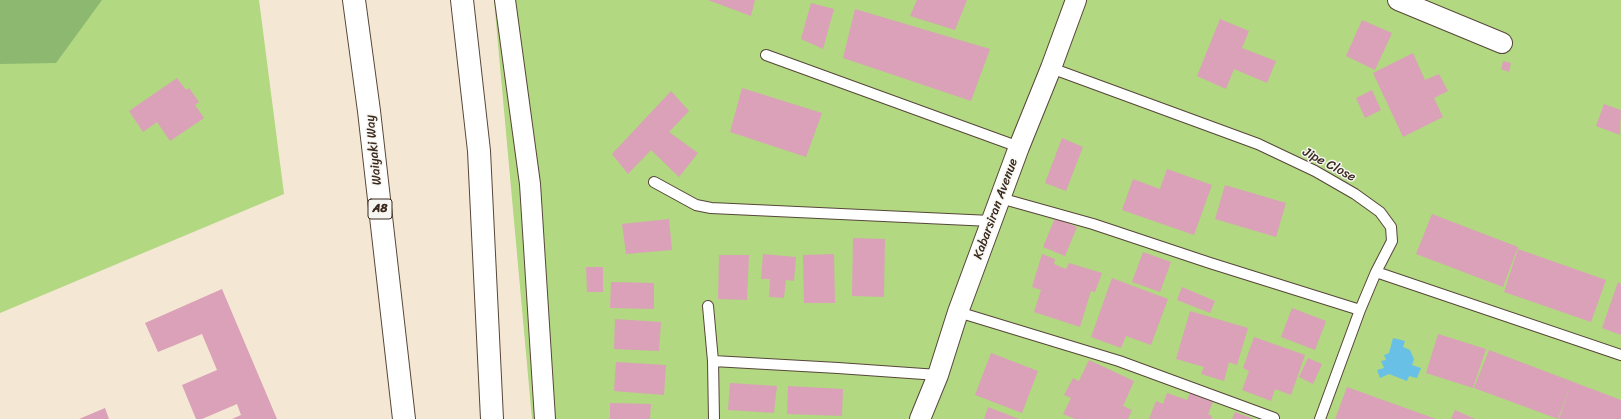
<!DOCTYPE html>
<html>
<head>
<meta charset="utf-8">
<style>
  body { margin:0 }
  canvas { display:block; background:#f4e7d3 }
</style>
</head>
<body>
<canvas width="1621" height="419"></canvas>
<script>
const g = document.querySelector('canvas').getContext('2d');
g.lineJoin = 'round';
function fillPath(path, color) { g.fillStyle = color; g.fill(path, 'evenodd'); }
const poly = rows => new Path2D(rows.map(r => 'M' + r).join(''));
function trace(path, color, width, dash) { g.strokeStyle = color; g.lineWidth = width; g.lineCap = dash ? 'butt' : 'round'; g.setLineDash(dash || []); g.stroke(path); }
function label(font, color, halo, rows, align = 'center') {
  g.font = font + ' Sriracha,sans-serif'; g.lineWidth = 3; g.setLineDash([]); g.textBaseline = 'middle'; g.strokeStyle = halo; g.fillStyle = color; for (const [text, x, y, turn = 0] of rows) {
    g.save(); g.translate(x, y); g.rotate((+turn || 0) * Math.PI / 180); g.textAlign = isNaN(turn) ? turn : align; if (halo) g.strokeText(text, 0, 0); g.fillText(text, 0, 0); g.restore();
  }
}
const green = poly([
  [0,0,259,0,284,194,0,313],
  [494,0,1621,0,1621,419,532,419]
]);
const forest = poly([
  [0,0,102,0,56,63,0,64]
]);
const water = poly([
  [1393,338,1405,341,1403,347,1410,350,1414,359,1412,365,1421,368,1417,378,1409,376,1407,381,1389,374,1380,378,1377,370,1384,368,1381,361,1386,360,1384,355,1389,353]
]);
const building = poly([
  [708,0,755,0,751,16],
  [917,0,967,0,955,30,910,16],
  [811,3,834,9,823,49,801,39],
  [855,9,990,49,971,101,843,58],
  [1220,19,1249,31,1242,48,1276,61,1267,83,1234,69,1226,89,1197,76],
  [1362,20,1392,33,1375,70,1346,56],
  [1413,53,1425,80,1439,74,1448,91,1434,98,1443,117,1403,137,1373,73],
  [1503,61,1511,63,1509,72,1501,69],
  [177,78,186,90,189,88,199,102,195,105,204,118,170,141,157,122,143,132,129,111],
  [742,88,822,113,806,157,730,132],
  [1372,90,1381,110,1365,118,1356,98],
  [671,91,689,111,669,132,698,153,679,177,651,150,628,174,612,154],
  [1604,104,1621,110,1620,135,1596,126],
  [1062,138,1083,147,1066,191,1045,183],
  [1167,169,1212,185,1194,235,1122,210,1133,179,1160,189],
  [1225,185,1286,203,1276,237,1215,219],
  [1432,214,1518,247,1503,287,1416,254],
  [1055,218,1077,227,1065,256,1043,247],
  [669,219,672,250,626,254,622,224],
  [853,238,885,239,884,297,852,296],
  [1518,249,1606,280,1591,322,1504,292],
  [1143,252,1171,262,1160,292,1132,282],
  [763,254,796,257,794,281,786,280,784,298,769,297,770,279,761,279],
  [834,254,835,303,804,303,803,255],
  [1042,254,1055,259,1054,264,1066,269,1069,263,1102,273,1095,292,1091,291,1080,327,1034,312,1041,290,1032,287],
  [719,255,749,255,747,300,718,299],
  [586,267,603,267,603,292,587,292],
  [1112,278,1168,299,1151,345,1126,336,1121,348,1091,337],
  [611,282,654,283,654,309,610,308],
  [1618,282,1621,284,1621,335,1602,328],
  [1182,287,1215,301,1210,313,1177,300],
  [222,289,277,419,232,419,241,415,237,404,202,419,196,419,182,385,217,370,202,334,158,352,145,323],
  [1292,308,1326,321,1315,350,1281,337],
  [1190,311,1248,328,1237,365,1229,362,1224,381,1201,374,1204,367,1176,359],
  [615,319,661,322,659,351,614,349],
  [1438,334,1486,349,1473,388,1426,373],
  [1254,337,1305,355,1291,395,1275,389,1271,401,1242,390,1249,371,1243,368],
  [1489,350,1621,400,1621,419,1559,419,1571,384,1558,419,1474,388],
  [991,353,1038,371,1022,413,975,395],
  [1308,358,1322,364,1313,384,1299,377],
  [1089,360,1134,381,1123,406,1132,410,1128,419,1075,419,1063,414,1071,398,1064,395,1073,378,1079,381],
  [616,362,666,365,664,395,614,391],
  [730,383,777,386,774,413,728,410],
  [788,386,843,389,842,416,787,414],
  [1347,387,1436,419,1335,419],
  [1167,393,1187,400,1190,393,1213,402,1208,414,1212,416,1211,419,1149,419,1156,401,1163,404],
  [610,403,651,404,650,419,610,419],
  [988,407,1019,419,984,419],
  [105,408,109,419,79,419],
  [1455,410,1475,419,1451,419],
  [1235,412,1254,419,1232,419]
]);
const lane = poly([
  [766,55,1019,147],
  [1051,68,1258,144,1315,171,1355,194,1380,212,1391,227,1392,241,1376,272,1360,310,1320,419],
  [654,182,696,205,711,208,991,221],
  [1000,198,1093,224,1210,263,1360,310],
  [1376,272,1621,355],
  [708,306,713,361,714,419],
  [958,312,1119,361,1274,418],
  [713,361,838,368,938,375]
]);
const street = poly([
  [505,0,530,184,545,419],
  [1398,0,1502,43],
  [920,419,938,375,958,312,1019,147,1051,68,1076,0]
]);
const highway = poly([
  [354,0,369,111,404,419],
  [462,0,479,151,492,419]
]);
const shields = [
  [380,209,24]
];
const shieldNames = [
  ["A8",380,209]
];
const streetNames = [
  ["Waiyaki Way",374,150,-96],
  ["Jipe Close",1329,165,28],
  ["Kabarsiran Avenue",996,209,-70]
];
fillPath(green, '#b2d881');
fillPath(forest, '#8db86f');
fillPath(water, '#69c0e6');
fillPath(building, '#daa1b8');
trace(lane, '#574639', 12);
trace(street, '#574639', 22);
trace(highway, '#574639', 24);
trace(lane, '#fff', 10);
trace(street, '#fff', 20);
trace(highway, '#fff', 22);
for (const [x, y, w] of shields) { const box = new Path2D(); box.roundRect(x - w / 2, y - 10, w, 20, 3); g.fillStyle = '#f6f6f2'; g.fill(box); trace(box, '#3b2a1e', 1); }
label('bold 12px', '#3b2a1e', null, shieldNames);
label('13px', '#3b2a1e', '#f6f6f2', streetNames);
</script>
</body>
</html>
